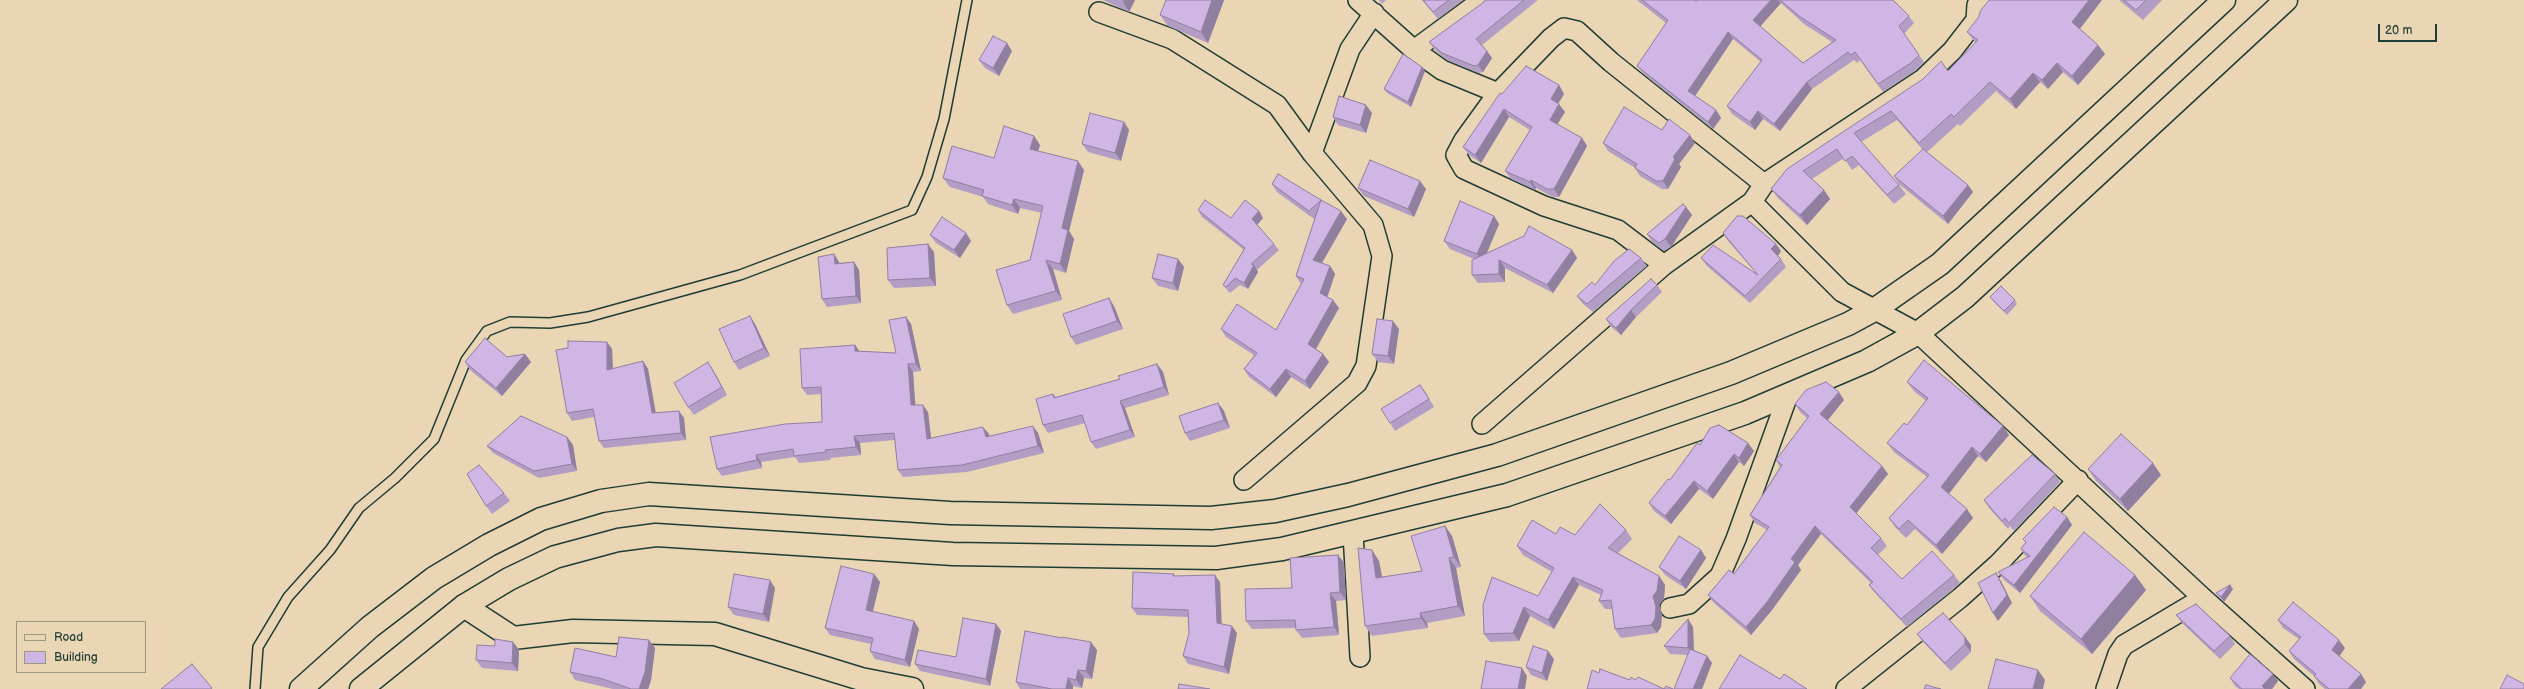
<!DOCTYPE html>
<html>
<head>
<meta charset="utf-8">
<style>
  body { margin:0 }
  #map { position:relative; width:2524px; height:689px; overflow:hidden; background:#ead5b4; font-family:"Balsamiq Sans",sans-serif }
  canvas { display:block }
  .legend { position:absolute; left:16px; top:621px; width:130px; height:52px; box-sizing:border-box; background:#ead5b4; border:1px solid #999881; margin:0; padding:5px 7px; list-style:none; font-size:12px; color:#1f3d34 }
  .legend li { display:flex; align-items:center; gap:8px; height:20px }
  .legend b { width:20px; border:1px solid #999881 }
  .scale { position:absolute; left:2378px; top:24px; width:59px; height:18px; box-sizing:border-box; border:2px solid #1f3d34; border-top:0; padding-left:5px; font-size:12px; line-height:14px; white-space:nowrap; color:#1f3d34; -webkit-text-stroke:3px #ead5b4; paint-order:stroke }
</style>
</head>
<body>
<div id="map">
<canvas width="2524" height="689"></canvas>
<ul class="legend">
<li><b style="height:5px;background:#ead5b4"></b>Road</li>
<li><b style="height:11px;background:#cfb6e5"></b>Building</li>
</ul>
<div class="scale">20 m</div>
</div>
<script>
const g = document.querySelector('canvas').getContext('2d');
g.lineJoin = 'round';
const poly = rows => new Path2D(rows.map(r => 'M' + r).join(''));
function trace(path, color, width, dash) { g.strokeStyle = color; g.lineWidth = width; g.lineCap = dash ? 'butt' : 'round'; g.setLineDash(dash || []); g.stroke(path); }
function fillPath(path, color) { g.fillStyle = color; g.fill(path, 'evenodd'); }
const service = poly([
  [255,689,258,647,288,597,330,550,359,508,395,478,434,439,466,360,487,331,510,322,550,323,588,317,740,275,912,210,927,177,944,119,967,0]
]);
const minor = poly([
  [1358,0,1414,50,1442,70,1498,93],
  [1099,12,1172,39,1277,105,1312,153,1373,225,1382,256,1366,366,1357,383,1244,480],
  [1414,50,1482,0],
  [1312,153,1350,49,1374,13],
  [1752,202,1842,292,1918,333,2203,598,2305,689],
  [1664,265,1618,230,1544,206,1464,169,1456,155,1464,140,1498,93,1551,38,1564,28,1577,31,1611,62,1764,184],
  [1482,424,1664,265,1752,202,1764,184,1923,79,1952,51,1976,20,1977,5,1981,0],
  [1353,533,1360,657],
  [1670,608,1689,604,1720,576,1736,539,1788,395],
  [1846,689,1960,598,1998,564,2078,480],
  [2106,689,2118,654,2124,645,2203,598]
]);
const tertiary = poly([
  [464,606,513,638,573,631,715,634,861,679,912,689]
]);
const secondary = poly([
  [301,689,370,627,434,578,489,545,541,519,601,501,649,494,950,513,1211,518,1275,511,1348,495,1497,455,1731,373,1848,324,1874,310,1940,264,2224,0],
  [361,689,464,606,509,579,555,557,618,540,656,535,953,554,1216,558,1282,549,1507,495,1745,413,1867,361,1918,333,1965,297,2286,0]
]);
const wall = poly([
  [1103,0,1135,0,1129,12],
  [1166,0,1224,0,1208,43,1168,26,1160,15],
  [1379,0,1386,0,1382,4],
  [1422,0,1463,0,1438,19],
  [1485,0,1538,0,1482,45,1492,58,1483,72,1479,73,1447,60,1434,49,1429,42,1484,2],
  [1637,0,1695,0,1696,1,1697,0,1893,0,1909,16,1914,23,1904,34,1924,62,1916,70,1883,92,1860,60,1857,63,1854,60,1812,89,1780,131,1763,119,1755,130,1732,114,1727,106,1761,62,1733,39,1695,96,1716,110,1721,118,1713,129,1643,73,1637,66,1666,23],
  [1781,3,1804,24,1832,42,1803,63,1760,26],
  [2102,0,2080,29,2105,54,2078,85,2063,72,2048,89,2040,82,2016,109,1996,91,1960,126,1958,124,1927,152,1968,185,1973,192,1948,224,1899,184,1894,176,1923,150,1897,120,1861,142,1899,185,1906,194,1894,204,1859,165,1852,170,1844,158,1812,179,1824,190,1830,199,1807,225,1778,198,1771,189,1787,169,1948,71,1976,43,1974,41,1967,32],
  [2119,0,2162,0,2143,20],
  [1012,51,999,76,985,68,979,60],
  [1422,67,1425,71,1411,107,1387,93,1384,89],
  [1559,85,1564,94,1558,104,1565,112,1557,124,1582,138,1587,146,1559,197,1553,197,1536,188,1535,190,1511,179,1505,171,1530,130,1509,117,1481,163,1469,155,1463,147,1502,94],
  [1372,113,1366,133,1338,125,1333,117],
  [1124,122,1129,130,1121,161,1088,152,1082,144],
  [1662,130,1695,143,1679,164,1681,167,1668,189,1662,189,1640,176,1635,168,1608,151,1603,143],
  [1034,136,1040,145,1038,151,1084,170,1069,231,1074,239,1066,273,1053,269,1062,300,1013,314,1007,305,1030,260,1042,213,1020,208,1018,214,988,204,983,197,950,187,943,178,994,158],
  [1272,184,1321,200,1347,219,1322,263,1330,266,1335,274,1327,297,1339,308,1316,349,1323,354,1329,362,1310,389,1291,377,1276,397,1249,377,1244,369,1254,355,1226,337,1221,329,1276,330,1301,284,1296,276,1315,217,1314,219,1277,192],
  [1358,188,1426,189,1414,217,1364,196],
  [1686,207,1692,215,1671,247,1664,251,1652,242,1647,234],
  [1198,210,1231,218,1259,211,1263,218,1257,225,1274,244,1279,250,1257,270,1258,272,1248,289,1240,285,1230,293,1228,291,1223,285,1244,250,1202,217],
  [1494,216,1499,224,1487,253,1572,250,1577,258,1553,293,1505,268,1505,282,1478,283,1472,275,1474,259,1450,249,1444,241],
  [966,233,971,241,960,258,936,243,930,235],
  [1723,233,1776,244,1781,251,1778,256,1781,259,1786,267,1750,303,1707,266,1701,258,1756,273,1728,241],
  [934,252,936,286,894,288,888,280],
  [834,254,839,262,839,263,854,262,859,270,861,303,827,307,822,299],
  [1641,258,1647,266,1593,312,1583,304,1577,296],
  [1178,259,1184,267,1178,291,1158,286,1152,278],
  [1657,285,1662,292,1636,317,1621,335,1610,326,1606,319],
  [1990,297,2015,300,2017,304,2007,315,1993,301],
  [1114,306,1123,329,1076,345,1071,337],
  [750,316,755,324,770,356,739,370,734,362],
  [906,317,911,324,921,371,913,372,915,405,928,412,931,438,989,434,989,436,1038,433,1044,453,967,472,903,477,898,470,895,440,860,443,861,455,830,458,831,460,799,463,795,457,761,462,762,468,722,476,717,469,822,422,821,394,807,395,802,388,855,345,859,351,896,353],
  [1399,329,1394,364,1378,362,1372,354],
  [607,342,612,349,613,369,643,361,648,369,656,413,679,411,684,418,686,440,604,448,599,441,594,417,572,421,567,413],
  [525,354,531,362,502,396,470,370,465,362,507,357],
  [1157,364,1163,372,1169,395,1125,408,1135,437,1096,449,1091,442,1085,423,1048,433,1043,425,1053,394,1056,397,1120,379],
  [713,370,727,395,694,415,688,407],
  [1907,382,2009,435,1986,462,1978,456,1949,494,1973,518,1942,554,1915,529,1906,538,1895,527,1889,518,1927,477,1894,452,1887,443,1907,425,1926,401,1914,391],
  [1420,385,1434,407,1395,431,1390,423],
  [1844,400,1828,420,1882,466,1888,474,1856,513,1881,538,1887,546,1878,555,1902,579,1954,575,1960,583,1907,627,1875,593,1869,585,1871,583,1821,534,1798,565,1801,570,1772,610,1751,635,1714,603,1708,595,1734,574,1767,530,1755,523,1750,515,1780,467,1776,460,1807,418,1800,412,1795,404],
  [1218,403,1224,411,1230,428,1190,441,1185,433],
  [567,437,573,445,577,471,539,478,493,453,487,446],
  [1700,445,1754,451,1744,466,1739,462,1713,499,1699,489,1671,524,1654,511,1649,503,1670,480],
  [2088,469,2161,475,2128,511,2096,481],
  [2055,474,2060,482,2014,531,2010,526,2008,529,1989,508,1984,500],
  [504,493,510,501,492,514,486,506],
  [2067,517,2072,525,2020,593,2004,580,1998,572,2027,558,2021,549,2026,543,2023,539],
  [1445,526,1452,536,1461,567,1456,568,1465,616,1427,623,1428,628,1372,636,1365,626,1372,550,1379,561,1382,577,1422,571],
  [1626,530,1632,539,1618,553,1659,576,1665,585,1664,599,1659,605,1662,615,1661,627,1657,633,1621,638,1615,629,1612,609,1605,609,1599,601,1601,595,1579,585,1554,629,1530,616,1519,641,1490,642,1484,634,1538,596,1552,572,1523,555,1517,546,1556,534,1575,535],
  [1701,550,1706,558,1686,589,1665,575,1659,567],
  [1338,555,1344,563,1346,600,1336,601,1339,635,1302,638,1296,630,1296,628,1252,629,1246,621],
  [874,574,880,582,873,612,914,621,919,629,910,667,875,659,870,651,871,644,830,635,825,628],
  [1174,574,1175,576,1220,582,1221,624,1237,633,1229,674,1188,664,1183,656,1189,633,1188,617,1137,615,1132,608],
  [2135,575,2146,590,2092,654,2040,611,2030,596],
  [2230,585,2233,589,2224,602,2219,597,2216,593],
  [775,588,769,622,734,615,728,607],
  [2176,615,2230,636,2235,644,2220,659,2182,623],
  [1688,619,1693,627,1694,650,1707,656,1712,663,1702,689,1674,689,1688,655,1670,654,1664,646],
  [2278,620,2345,648,2339,656,2366,682,2361,689,2325,689,2319,684,2314,676,2294,659,2289,651,2299,639,2283,628],
  [996,624,1001,631,990,686,920,671,915,664,956,657],
  [1917,634,1965,637,1971,645,1971,652,1951,671,1923,642],
  [649,640,655,648,651,680,648,689,613,689,575,680,570,672,616,657],
  [513,642,519,650,518,671,482,668,476,660,495,646],
  [1097,650,1092,679,1084,678,1082,688,1073,686,1073,689,1020,689,1016,682],
  [1554,659,1547,681,1531,675,1526,667],
  [2230,678,2278,681,2272,689,2239,689,2235,686]
]);
const shadedWall = poly([
  [1124,0,1135,0,1129,12,1123,2],
  [1212,0,1224,0,1208,43,1201,32],
  [1771,0,1778,0,1781,3,1759,28,1753,20],
  [2089,0,2102,0,2078,31,2072,22],
  [1728,32,1733,39,1693,99,1688,91],
  [1007,43,1012,51,999,76,993,68],
  [2098,45,2105,54,2078,85,2072,76],
  [1487,51,1492,58,1483,72,1478,65],
  [2057,63,2063,72,2048,89,2042,80],
  [1422,67,1425,71,1411,107,1408,102],
  [2033,73,2040,82,2016,109,2010,99],
  [1807,82,1812,89,1780,131,1774,124],
  [1559,85,1564,94,1556,107,1551,99],
  [1559,104,1565,112,1555,128,1550,120],
  [1366,105,1372,113,1366,133,1360,125],
  [1504,109,1509,117,1481,163,1475,155],
  [1716,110,1721,118,1713,129,1708,122],
  [1758,111,1763,119,1755,130,1750,122],
  [1124,122,1129,130,1121,161,1115,153],
  [1690,135,1695,143,1679,164,1681,167,1668,189,1663,181,1673,157],
  [1034,136,1040,145,1036,158,1030,149],
  [1582,138,1587,146,1559,197,1554,189],
  [1078,161,1084,170,1069,231,1074,239,1066,273,1060,264,1062,228],
  [1531,180,1536,188,1535,190,1530,182],
  [1420,181,1426,189,1414,217,1408,209],
  [1968,185,1973,192,1948,224,1943,216],
  [1824,190,1830,199,1807,225,1800,215],
  [1014,199,1020,208,1018,214,1012,205],
  [1686,207,1692,215,1671,247,1665,239],
  [1259,211,1263,218,1257,225,1252,219],
  [1341,211,1347,219,1319,268,1313,260],
  [1494,216,1499,224,1483,262,1477,254],
  [966,233,971,241,960,258,954,250],
  [928,244,934,252,936,286,930,278],
  [1776,244,1781,251,1777,257,1771,249],
  [1572,250,1577,258,1553,293,1547,285],
  [834,254,839,262,840,271,835,264],
  [1178,259,1184,267,1178,291,1173,283],
  [1046,260,1053,269,1062,300,1056,291],
  [1499,260,1505,268,1505,282,1499,274],
  [854,262,859,270,861,303,856,296],
  [1254,265,1258,272,1248,289,1244,283],
  [1330,266,1335,274,1326,301,1320,293],
  [1109,298,1114,306,1123,329,1117,321],
  [1333,300,1339,308,1314,352,1308,344],
  [1631,310,1636,317,1621,335,1616,328],
  [750,316,755,324,770,356,764,348],
  [906,317,911,324,921,371,916,364],
  [1393,321,1399,329,1394,364,1388,356],
  [607,342,612,349,613,377,607,370],
  [855,345,860,352,855,351],
  [525,354,531,362,502,396,496,388],
  [1323,354,1329,362,1310,389,1305,381],
  [643,361,648,369,657,421,652,413],
  [708,362,713,370,727,395,722,387],
  [908,364,913,372,916,413,911,405],
  [1157,364,1163,372,1169,395,1164,387],
  [1286,369,1291,377,1276,397,1270,389],
  [1420,385,1426,393,1434,407,1429,399],
  [1839,392,1844,400,1826,422,1820,414],
  [1120,401,1125,408,1135,437,1130,430],
  [1218,403,1224,411,1230,428,1224,420],
  [923,405,928,412,932,446,927,439],
  [679,411,684,418,686,440,681,433],
  [1033,426,1038,433,1044,453,1038,446],
  [2003,426,2009,435,1986,462,1980,454],
  [983,427,989,434,991,445,986,437],
  [854,436,860,443,861,455,856,447],
  [567,437,573,445,577,471,572,464],
  [1748,443,1754,451,1744,466,1739,458],
  [1972,447,1978,456,1947,496,1941,487],
  [1734,454,1739,462,1713,499,1707,491],
  [756,455,761,462,762,468,757,460],
  [2153,463,2161,475,2128,511,2120,499],
  [1882,466,1888,474,1855,515,1850,507],
  [1694,481,1699,489,1671,524,1665,516],
  [1967,509,1973,518,1942,554,1936,545],
  [2067,517,2072,525,2020,593,2014,585],
  [1445,526,1452,536,1461,567,1454,557],
  [1815,526,1821,534,1798,565,1801,570,1772,610,1751,635,1746,627,1791,559],
  [1372,550,1379,561,1384,588,1376,578],
  [1701,550,1706,558,1686,589,1680,581],
  [1338,555,1344,563,1346,600,1340,592],
  [1449,558,1456,568,1465,616,1458,606],
  [1996,573,2001,581,2012,603,1998,621,1993,613],
  [874,574,880,582,871,618,866,610],
  [1215,575,1220,582,1222,630,1217,623],
  [2135,575,2146,590,2092,654,2081,639],
  [1659,576,1665,585,1664,599,1659,605,1662,615,1661,627,1657,633,1651,625,1653,596],
  [1573,577,1579,585,1554,629,1548,620],
  [770,580,775,588,769,622,763,614],
  [2230,585,2233,589,2224,602,2221,597],
  [1330,593,1336,601,1339,635,1334,627],
  [1524,607,1530,616,1519,641,1513,633],
  [1420,613,1427,623,1428,628,1421,618],
  [1688,619,1693,627,1694,656,1688,648],
  [914,621,919,629,910,667,905,660],
  [996,624,1001,631,990,686,986,679],
  [1232,626,1237,633,1229,674,1224,667],
  [1965,637,1971,645,1971,652,1965,644],
  [649,640,655,648,651,680,648,689,639,689],
  [2339,640,2345,648,2338,658,2332,650],
  [513,642,519,650,518,671,512,663],
  [1091,642,1097,650,1092,679,1086,671],
  [1548,651,1554,659,1547,681,1542,673],
  [1707,656,1712,663,1702,689,1693,689],
  [1522,668,1527,676,1525,689,1518,689],
  [1078,670,1084,678,1082,688,1076,680],
  [2038,670,2045,680,2043,689,2033,689],
  [2273,674,2278,681,2272,689,2264,689,2262,686],
  [2361,674,2366,682,2361,689,2348,689],
  [1068,678,1073,686,1073,689,1066,689]
]);
const building = poly([
  [1166,0,1212,0,1201,32,1160,15,1166,0],
  [1423,0,1449,0,1433,12,1423,0],
  [1485,0,1524,0,1476,39,1487,51,1478,65,1474,66,1442,53,1429,42,1484,2,1485,0],
  [1642,0,1695,0,1696,1,1697,0,1771,0,1753,20,1803,63,1836,40,1799,16,1780,0,1893,0,1909,16,1899,26,1919,55,1911,63,1878,84,1855,52,1851,55,1848,52,1807,82,1774,124,1758,111,1750,122,1727,106,1762,60,1728,32,1688,91,1716,110,1708,122,1637,66,1668,20,1642,0],
  [1989,0,2089,0,2072,22,2098,45,2072,76,2057,63,2042,80,2033,73,2010,99,1990,82,1954,117,1951,114,1919,143,1891,111,1854,133,1899,185,1887,195,1852,156,1845,161,1837,149,1803,171,1824,190,1800,215,1771,189,1787,169,1923,79,1941,61,1948,71,1978,40,1967,32,1978,18,1981,10,1989,0],
  [2124,0,2146,0,2136,10,2124,0],
  [993,36,1007,43,993,68,979,60,993,36],
  [1403,54,1422,67,1408,102,1384,89,1403,54],
  [1526,66,1559,85,1551,99,1559,104,1550,120,1582,138,1554,189,1547,189,1531,180,1530,182,1505,171,1532,127,1504,109,1475,155,1463,147,1500,93,1502,94,1526,66],
  [1339,96,1366,105,1360,125,1333,117,1339,96],
  [1624,107,1662,130,1669,119,1690,135,1673,157,1675,159,1663,181,1656,181,1635,168,1637,164,1603,143,1624,107],
  [1090,113,1124,122,1115,153,1082,144,1090,113],
  [1004,126,1034,136,1030,149,1078,161,1062,228,1068,230,1060,264,1046,260,1056,291,1007,305,996,270,1030,260,1043,206,1014,199,1012,205,982,196,984,190,943,178,952,146,994,158,1004,126],
  [1923,149,1968,185,1943,216,1894,176,1923,149],
  [1370,160,1420,181,1408,209,1358,188,1370,160],
  [1278,174,1321,200,1309,211,1272,184,1278,174],
  [1205,200,1231,218,1245,200,1259,211,1252,219,1274,244,1251,264,1254,265,1244,283,1235,278,1226,287,1223,285,1245,248,1198,210,1205,200],
  [1321,200,1341,211,1313,260,1330,266,1320,293,1333,300,1308,344,1323,354,1305,381,1286,369,1270,389,1244,369,1257,353,1221,329,1237,304,1276,330,1304,279,1296,276,1321,200],
  [1460,201,1494,216,1477,254,1444,241,1460,201],
  [1683,204,1686,207,1665,239,1659,243,1647,234,1683,204],
  [1737,216,1743,216,1776,244,1771,249,1781,259,1745,296,1701,258,1713,245,1758,275,1723,233,1737,216],
  [942,217,966,233,954,250,930,235,942,217],
  [1529,226,1572,250,1547,285,1499,260,1499,274,1472,275,1472,260,1524,236,1529,226],
  [928,244,930,278,888,280,887,248,928,244],
  [1629,249,1641,258,1587,304,1577,296,1592,282,1595,285,1614,261,1629,249],
  [834,254,835,264,854,262,856,296,822,299,818,257,834,254],
  [1158,254,1178,259,1173,283,1152,278,1158,254],
  [1651,279,1657,285,1631,310,1616,328,1606,319,1651,279],
  [2001,286,2015,300,2004,311,1990,297,2001,286],
  [1109,298,1117,321,1071,337,1063,314,1109,298],
  [750,316,764,348,734,362,719,329,750,316],
  [906,317,916,364,908,364,911,405,923,405,927,439,983,427,986,437,1033,426,1038,446,962,465,898,470,894,433,854,436,856,447,825,450,826,452,794,456,793,449,756,455,757,460,717,469,710,437,785,424,822,422,821,387,802,388,800,349,855,345,855,351,896,353,889,320,906,317],
  [1377,319,1393,321,1388,356,1372,354,1377,319],
  [485,338,507,357,525,354,496,388,465,362,485,338],
  [568,341,607,342,607,370,643,361,652,413,679,411,681,433,599,441,593,409,567,413,556,350,568,348,568,341],
  [1924,360,2003,426,1980,454,1972,447,1941,487,1967,509,1936,545,1908,520,1899,529,1889,518,1929,475,1887,443,1904,423,1907,425,1928,398,1907,382,1924,360],
  [708,362,722,387,688,407,674,383,708,362],
  [1157,364,1164,387,1120,401,1130,430,1091,442,1082,415,1043,425,1036,399,1053,394,1054,398,1120,379,1118,376,1157,364],
  [1826,382,1839,392,1820,414,1882,466,1850,507,1881,538,1871,548,1902,579,1932,551,1954,575,1901,619,1869,585,1873,582,1815,526,1791,559,1795,562,1767,602,1746,627,1708,595,1729,570,1734,574,1769,527,1750,515,1782,465,1776,460,1809,416,1795,404,1806,390,1826,382],
  [1420,385,1429,399,1390,423,1381,409,1420,385],
  [1218,403,1224,420,1185,433,1179,416,1218,403],
  [521,416,567,437,572,464,534,471,487,446,521,416],
  [1719,425,1748,443,1739,458,1734,454,1707,491,1694,481,1665,516,1649,503,1668,479,1670,480,1697,443,1700,445,1710,428,1719,425],
  [2121,434,2153,463,2120,499,2088,469,2121,434],
  [2032,455,2055,474,2009,523,2005,518,2002,521,1984,500,2032,455],
  [479,465,504,493,486,506,467,474,479,465],
  [1600,504,1626,530,1608,548,1659,576,1657,591,1653,596,1656,607,1655,619,1651,625,1615,629,1611,600,1599,601,1603,590,1573,577,1548,620,1524,607,1513,633,1484,634,1483,605,1492,577,1538,596,1554,568,1517,546,1532,520,1556,534,1560,527,1575,535,1600,504],
  [2054,507,2067,517,2014,585,1998,572,2030,556,2021,549,2026,542,2023,539,2054,507],
  [1445,526,1454,557,1449,558,1458,606,1420,613,1421,618,1365,626,1358,548,1372,550,1376,578,1422,571,1411,536,1445,526],
  [2084,532,2135,575,2081,639,2030,596,2084,532],
  [1679,536,1701,550,1680,581,1659,567,1679,536],
  [1338,555,1340,592,1330,593,1334,627,1296,630,1295,620,1246,621,1245,589,1292,588,1290,558,1338,555],
  [841,566,874,574,866,610,914,621,905,660,870,651,873,638,825,628,841,566],
  [1133,572,1174,574,1173,576,1215,575,1217,623,1232,626,1224,667,1183,656,1189,633,1188,610,1132,608,1133,572],
  [1996,573,2007,595,1993,613,1978,583,1996,573],
  [734,574,770,580,763,614,728,607,734,574],
  [2230,585,2221,597,2216,593,2230,585],
  [2293,602,2339,640,2332,650,2361,674,2348,689,2329,689,2314,676,2316,674,2289,651,2301,637,2278,620,2293,602],
  [2196,604,2230,636,2214,651,2176,615,2196,604],
  [1943,613,1965,637,1965,644,1945,663,1917,634,1943,613],
  [963,618,996,624,986,679,915,664,918,650,956,657,963,618],
  [1688,619,1688,648,1664,646,1688,619],
  [1025,631,1062,638,1062,637,1091,642,1086,671,1078,670,1076,680,1068,678,1066,689,1052,689,1016,682,1025,631],
  [619,637,649,640,645,672,639,689,631,689,603,679,570,672,575,648,616,657,619,637],
  [495,639,513,642,512,663,476,660,477,645,495,646,495,639],
  [1533,646,1548,651,1542,673,1526,667,1533,646],
  [1690,649,1707,656,1693,689,1674,689,1690,649],
  [2250,654,2273,674,2262,686,2265,689,2242,689,2230,678,2250,654],
  [1740,655,1780,679,1784,674,1807,689,1719,689,1740,655],
  [1996,659,2038,670,2033,689,1988,689,1996,659],
  [1486,661,1522,668,1518,689,1481,689,1486,661],
  [192,664,212,688,211,689,161,689,192,664],
  [1600,669,1630,680,1631,677,1635,680,1638,677,1664,689,1666,686,1673,689,1587,689,1592,670,1599,673,1600,669],
  [2507,675,2524,684,2524,689,2500,689,2507,675],
  [1179,684,1210,689,1178,689,1179,684],
  [1926,685,1941,689,1924,689,1926,685]
]);
trace(service, '#1f3d34', 12);
trace(minor, '#1f3d34', 22);
trace(tertiary, '#1f3d34', 25);
trace(secondary, '#1f3d34', 25);
trace(service, '#ead5b4', 9);
trace(minor, '#ead5b4', 19);
trace(tertiary, '#ead5b4', 22);
trace(secondary, '#ead5b4', 22);
fillPath(wall, '#b29dc5');
fillPath(shadedWall, '#917fa0');
fillPath(building, '#cfb6e5');
trace(building, '#917fa0', 1);
</script>
</body>
</html>
